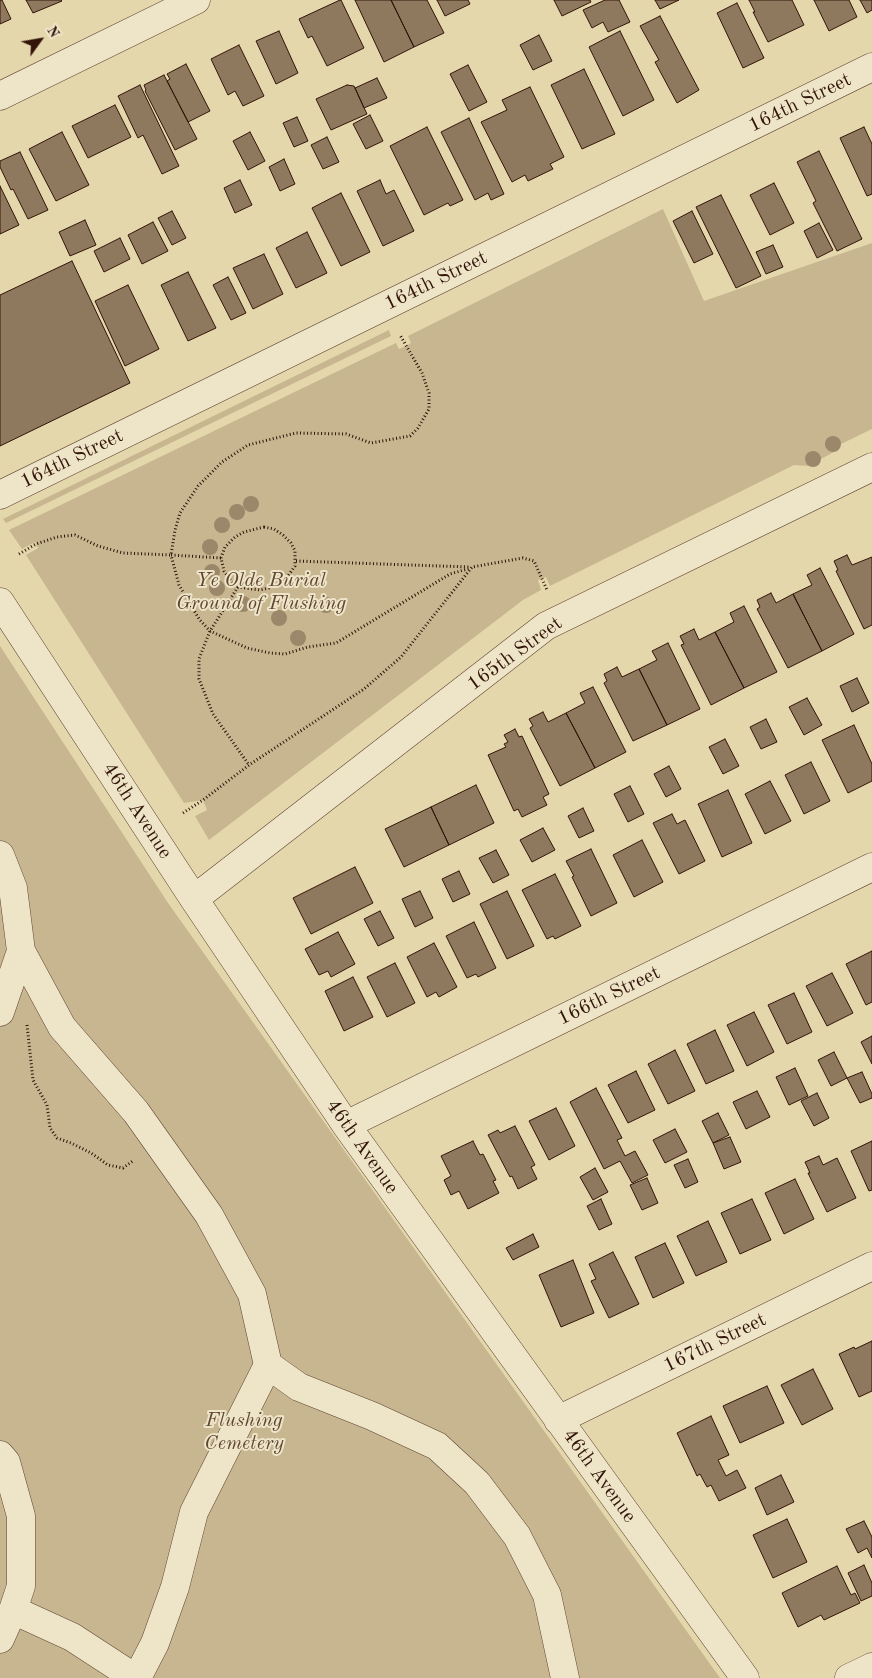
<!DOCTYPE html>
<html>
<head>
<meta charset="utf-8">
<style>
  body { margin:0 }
  #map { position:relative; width:872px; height:1678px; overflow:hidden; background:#e5d7ac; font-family:"Old Standard TT",serif }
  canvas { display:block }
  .north { position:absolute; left:15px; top:15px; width:50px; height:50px; -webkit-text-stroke:4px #eee5c9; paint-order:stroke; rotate:58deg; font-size:14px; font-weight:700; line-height:20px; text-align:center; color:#321409 }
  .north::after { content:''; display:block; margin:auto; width:18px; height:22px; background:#321409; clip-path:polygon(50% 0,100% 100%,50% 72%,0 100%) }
</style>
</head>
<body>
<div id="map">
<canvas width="872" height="1678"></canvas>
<div class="north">N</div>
</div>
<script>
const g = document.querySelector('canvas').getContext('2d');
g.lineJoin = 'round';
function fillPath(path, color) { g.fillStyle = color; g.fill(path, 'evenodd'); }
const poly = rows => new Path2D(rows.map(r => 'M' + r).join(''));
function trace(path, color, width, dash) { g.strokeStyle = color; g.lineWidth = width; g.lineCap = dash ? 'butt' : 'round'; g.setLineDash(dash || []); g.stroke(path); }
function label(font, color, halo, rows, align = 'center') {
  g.font = font + ' "Old Standard TT",serif'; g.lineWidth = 4; g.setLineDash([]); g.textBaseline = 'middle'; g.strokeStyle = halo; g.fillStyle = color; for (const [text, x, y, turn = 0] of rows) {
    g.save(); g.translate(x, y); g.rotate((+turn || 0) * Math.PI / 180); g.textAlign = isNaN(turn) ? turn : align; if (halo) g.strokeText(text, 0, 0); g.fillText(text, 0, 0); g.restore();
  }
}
const green = poly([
  [663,209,704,301,872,243,872,429,839,445,834,452,808,466,794,465,550,586,546,577,538,580,541,590,523,600,209,840,195,816,207,810,203,800,184,803,26,555,38,548,35,542,22,549,9,530,396,343,399,349,406,346,411,343,408,336],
  [389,330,391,336,6,523,3,519],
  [0,646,168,903,720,1678,0,1678]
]);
const building = poly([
  [0,0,2,0,11,19,0,24,0,0],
  [26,0,61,0,62,1,33,13,26,0],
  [340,0,341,0,364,48,327,66,312,36,308,38,299,19,340,0],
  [355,0,391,0,414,47,384,62,355,0],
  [391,0,427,0,444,33,414,47,391,0],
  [437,0,468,0,470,4,445,16,437,0],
  [554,0,590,0,591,2,562,16,554,0],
  [605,0,619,0,630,22,608,32,603,22,592,28,583,10,605,0],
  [655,0,679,0,660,9,655,0],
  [749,0,792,0,804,25,768,42,753,12,755,12,749,0],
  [814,0,849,0,857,17,829,31,814,0],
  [860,0,872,0,872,10,867,13,860,0],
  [737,3,764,58,743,68,717,13,737,3],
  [660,16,699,90,677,103,655,62,659,60,640,26,660,16],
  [279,31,298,73,276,84,256,41,279,31],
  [620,31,654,100,623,116,589,47,620,31],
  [539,35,552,61,533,70,520,45,539,35],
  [239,45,264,96,243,106,235,91,228,95,211,59,239,45],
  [186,64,210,111,188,122,167,81,170,79,167,74,186,64],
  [468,65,487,102,469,111,450,74,468,65],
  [584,69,615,134,582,149,551,85,584,69],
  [164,75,197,139,175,150,145,91,146,90,144,85,164,75],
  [377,78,387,98,364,108,355,88,377,78],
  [140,85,179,166,162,174,143,135,138,138,118,96,140,85],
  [347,85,354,86,367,114,331,130,316,99,347,85],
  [530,87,564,157,550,164,553,169,528,181,525,175,512,182,481,122,507,110,502,100,530,87],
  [115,105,131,137,88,158,72,126,115,105],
  [370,115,383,141,366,149,353,124,370,115],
  [297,117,308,141,294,147,283,123,297,117],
  [469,118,504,194,491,200,488,193,475,200,441,132,469,118],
  [427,127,463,200,450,206,448,203,424,215,390,146,427,127],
  [864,127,872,144,872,194,867,196,840,138,864,127],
  [62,132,89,185,56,201,29,149,62,132],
  [250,132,265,161,248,170,233,141,250,132],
  [327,137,339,162,323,169,311,145,327,137],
  [819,151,862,239,837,251,813,203,816,201,797,162,819,151],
  [20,152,48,210,28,219,13,189,11,190,0,167,0,161,20,152],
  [284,159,295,184,280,191,269,167,284,159],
  [240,180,252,205,235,213,224,188,240,180],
  [380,180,386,194,394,190,414,231,383,246,357,191,380,180],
  [774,183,794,223,770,235,750,195,774,183],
  [0,186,19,225,0,234,0,186],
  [341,193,370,252,341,266,312,208,341,193],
  [721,195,761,276,736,288,696,207,721,195],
  [172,211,186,238,172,245,158,218,172,211],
  [692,211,713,254,694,263,673,221,692,211],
  [85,220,96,245,70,256,59,232,85,220],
  [153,222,168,251,142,264,128,235,153,222],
  [819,223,833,250,817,258,804,231,819,223],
  [307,232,327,273,296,288,276,248,307,232],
  [120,238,130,259,104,272,94,251,120,238],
  [773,245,783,267,766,274,756,252,773,245],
  [264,254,283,294,253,309,233,268,264,254],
  [72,261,130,383,0,446,0,295,72,261],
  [188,272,216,328,188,341,161,285,188,272],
  [228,277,246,313,231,320,213,285,228,277],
  [128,285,159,349,125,366,95,301,128,285],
  [847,555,852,565,872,557,872,625,864,629,836,571,838,570,834,561,847,555],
  [820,568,854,634,822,651,793,594,812,585,807,575,820,568],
  [771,593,776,603,793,594,822,651,788,668,757,609,760,607,757,600,771,593],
  [744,606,777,672,744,688,715,632,734,622,730,613,744,606],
  [694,629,699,640,715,632,744,688,711,705,681,645,684,644,680,636,694,629],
  [668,643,700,709,667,725,639,669,657,660,652,651,668,643],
  [617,667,622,677,639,669,667,725,633,741,604,683,607,681,604,674,617,667],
  [857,678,869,703,852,712,840,686,857,678],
  [593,687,626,752,595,768,566,713,585,703,580,693,593,687],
  [807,698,822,725,804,735,789,707,807,698],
  [543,712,548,722,566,713,595,768,560,786,530,728,533,726,529,719,543,712],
  [766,719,777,742,761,749,750,727,766,719],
  [854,725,872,764,872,781,848,793,822,740,854,725],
  [515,729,519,737,522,736,549,794,543,797,547,805,522,817,518,809,514,811,488,755,506,747,504,744,508,742,504,735,515,729],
  [725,739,739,766,723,774,709,747,725,739],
  [811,762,830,801,804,814,785,775,811,762],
  [669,766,681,789,666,797,654,774,669,766],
  [770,781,791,821,765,834,745,794,770,781],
  [476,785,494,823,449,845,431,807,476,785],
  [630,786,644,814,628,822,614,794,630,786],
  [728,790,752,843,722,857,698,804,728,790],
  [431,807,449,845,404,867,385,829,431,807],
  [583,808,594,831,579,838,568,816,583,808],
  [672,814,677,824,685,820,705,861,679,874,653,823,672,814],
  [543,828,555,850,532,862,520,840,543,828],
  [642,840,663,882,634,897,613,855,642,840],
  [591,849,617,903,591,916,572,877,574,876,566,861,591,849],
  [496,850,509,875,493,883,479,858,496,850],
  [355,867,373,903,311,934,293,898,355,867],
  [459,871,470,894,453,902,442,879,459,871],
  [555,874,581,926,555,939,553,936,547,939,522,890,555,874],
  [420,891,433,918,415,927,402,899,420,891],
  [507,891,534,946,507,959,480,904,507,891],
  [380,911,394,938,378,946,364,919,380,911],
  [474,922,496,968,478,977,476,974,467,978,446,936,474,922],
  [338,932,355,964,331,977,328,971,319,975,305,949,338,932],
  [434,943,457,987,439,997,436,992,427,997,407,957,434,943],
  [872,951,872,1002,866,1005,846,964,872,951],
  [395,963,415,1003,387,1017,367,977,395,963],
  [832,973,853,1013,827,1026,806,986,832,973],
  [353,977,373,1017,344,1031,325,991,353,977],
  [794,993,812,1032,787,1044,768,1005,794,993],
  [754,1012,774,1052,747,1066,727,1025,754,1012],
  [715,1030,734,1071,706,1084,687,1044,715,1030],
  [872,1036,872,1064,861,1042,872,1036],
  [675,1050,695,1091,668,1104,648,1064,675,1050],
  [834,1052,847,1078,831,1086,818,1060,834,1052],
  [795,1068,808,1096,789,1105,776,1077,795,1068],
  [636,1071,655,1110,628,1123,608,1085,636,1071],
  [862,1072,872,1094,872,1098,860,1103,847,1078,862,1072],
  [596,1088,622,1138,617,1140,625,1156,635,1151,648,1175,632,1183,620,1161,604,1169,570,1102,596,1088],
  [757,1091,770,1117,746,1129,733,1102,757,1091],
  [817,1093,829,1118,814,1126,801,1101,817,1093],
  [556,1108,575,1146,549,1160,529,1121,556,1108],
  [718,1113,729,1135,713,1143,702,1121,718,1113],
  [515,1126,535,1165,531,1167,537,1179,518,1189,512,1176,510,1177,488,1135,498,1130,500,1133,515,1126],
  [675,1129,687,1152,665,1163,653,1140,675,1129],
  [730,1137,741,1162,724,1169,713,1143,730,1137],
  [473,1141,480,1155,483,1154,496,1180,493,1181,499,1193,468,1209,459,1191,451,1195,444,1180,451,1176,441,1156,473,1141],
  [872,1141,872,1190,869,1191,851,1151,872,1141],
  [819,1156,823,1165,837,1158,856,1198,827,1212,808,1173,810,1173,805,1162,819,1156],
  [688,1159,698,1182,685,1188,674,1165,688,1159],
  [595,1168,608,1192,593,1200,580,1177,595,1168],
  [647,1178,658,1203,642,1210,630,1185,647,1178],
  [795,1179,814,1219,784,1234,765,1193,795,1179],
  [601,1199,612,1224,599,1230,587,1206,601,1199],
  [752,1199,771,1240,740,1254,721,1213,752,1199],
  [708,1221,727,1262,696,1276,677,1236,708,1221],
  [533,1234,539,1247,513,1260,506,1248,533,1234],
  [665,1243,684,1283,653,1298,635,1257,665,1243],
  [613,1252,639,1304,609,1318,591,1281,596,1279,589,1264,613,1252],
  [573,1260,594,1313,561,1327,539,1275,573,1260],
  [872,1341,872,1391,859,1397,839,1354,854,1347,855,1349,872,1341],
  [813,1369,833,1409,802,1425,781,1385,813,1369],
  [767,1386,784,1423,740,1443,723,1406,767,1386],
  [711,1416,729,1455,718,1460,726,1476,737,1470,746,1488,719,1501,711,1485,707,1487,700,1474,697,1476,677,1433,711,1416],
  [781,1475,794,1502,767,1515,755,1488,781,1475],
  [787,1519,807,1562,773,1578,753,1535,787,1519],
  [864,1521,872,1537,872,1558,867,1548,858,1553,846,1529,864,1521],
  [864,1565,872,1583,872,1596,861,1601,848,1573,864,1565],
  [837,1566,851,1595,855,1593,860,1603,824,1620,821,1615,798,1627,782,1593,837,1566]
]);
const path = poly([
  [264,527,274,529,283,535,291,543,295,551,295,566,285,580,269,588,260,590,238,587,231,581,224,571,221,558,225,547,235,537,244,532,264,527],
  [19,554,36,544,57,537,75,535,98,546,123,553,171,555,175,530,180,513,198,486,222,462,248,445,296,433,346,434,371,443,410,436,418,428,429,409,429,393,422,373,400,335],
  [221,558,171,555,179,585,199,619,210,631,247,648,270,653,285,654,308,647,336,643,450,574,471,568],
  [296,561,469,567],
  [238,587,210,631,199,659,199,679,213,714,249,765],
  [183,813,203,800,249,765,364,689,401,657,472,567,523,558,534,561,547,590],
  [27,1025,33,1080,47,1105,50,1128,57,1138,71,1143,91,1153,108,1165,123,1168,134,1160]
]);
const minor = poly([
  [0,96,196,0],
  [0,495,872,67],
  [0,602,194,899,346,1125,745,1678],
  [0,855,13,888,21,951,62,1027,136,1112,209,1215,252,1294,268,1365,299,1387,372,1416,437,1446,477,1483,517,1536,547,1595,565,1678],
  [194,899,546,626,872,467],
  [0,1012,21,951],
  [346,1125,872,867],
  [558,1420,872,1266],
  [0,1455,6,1462,21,1516,21,1586,13,1610,0,1639],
  [13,1610,72,1637,135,1678],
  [137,1678,155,1643,175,1587,194,1512,268,1365],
  [849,1678,872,1667]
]);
const trees = [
  [833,444],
  [813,459],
  [251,504],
  [237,512],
  [222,525],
  [210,547],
  [212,572],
  [217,588],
  [243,604],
  [326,605],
  [279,618],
  [298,638]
];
const streetNames = [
  ["164th Street",800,103,-26],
  ["164th Street",436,281,-26],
  ["164th Street",72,459,-26],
  ["165th Street",515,654,-36],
  ["46th Avenue",137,811,57],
  ["166th Street",609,996,-26],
  ["46th Avenue",362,1147,55],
  ["167th Street",715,1343,-26],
  ["46th Avenue",599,1476,54]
];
const parkNames = [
  ["Ye Olde Burial",261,581],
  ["Ground of Flushing",261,604],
  ["Flushing",244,1421],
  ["Cemetery",244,1444]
];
fillPath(green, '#c7b690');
fillPath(building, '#8f795e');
trace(building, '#321409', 1);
trace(minor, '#5f4532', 29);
trace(path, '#321409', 3, [1, 2.5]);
trace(minor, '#eee5c9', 28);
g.fillStyle = '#9b8769';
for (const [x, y] of trees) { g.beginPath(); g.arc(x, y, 8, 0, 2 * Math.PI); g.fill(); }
label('20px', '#321409', '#eee5c9', streetNames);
label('italic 20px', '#5f4532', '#eee5c9', parkNames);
</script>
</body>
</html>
